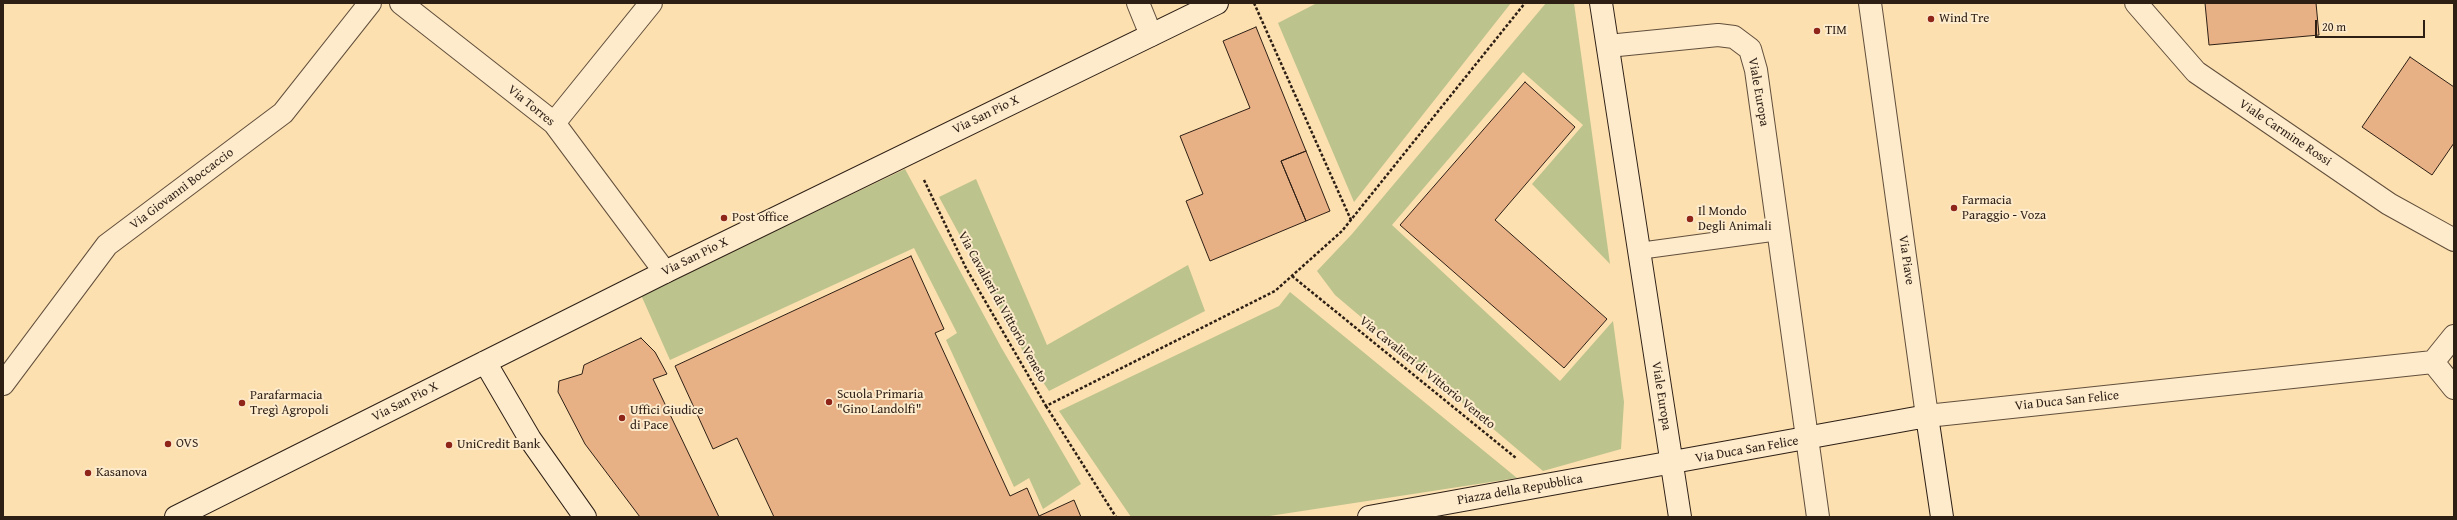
<!DOCTYPE html>
<html>
<head>
<meta charset="utf-8">
<style>
  body { margin:0 }
  #map { position:relative; width:2457px; height:520px; overflow:hidden; background:#fce0b0; font-family:"Gentium Book Plus",serif }
  canvas { display:block }
  .frame { position:absolute; inset:0; border:4px solid #2e1f15; pointer-events:none }
  .scale { position:absolute; left:2315px; top:20px; width:110px; height:18px; box-sizing:border-box; border:2px solid #2e1f15; border-top:0; padding-left:5px; font-size:12px; line-height:14px; white-space:nowrap; color:#2e1f15; -webkit-text-stroke:3px #fdebcc; paint-order:stroke }
</style>
</head>
<body>
<div id="map">
<canvas width="2457" height="520"></canvas>
<div class="frame"></div>
<div class="scale">20 m</div>
</div>
<script>
const g = document.querySelector('canvas').getContext('2d');
g.lineJoin = 'round';
function fillPath(path, color) { g.fillStyle = color; g.fill(path, 'evenodd'); }
const poly = rows => new Path2D(rows.map(r => 'M' + r).join(''));
function trace(path, color, width, dash) { g.strokeStyle = color; g.lineWidth = width; g.lineCap = dash ? 'butt' : 'round'; g.setLineDash(dash || []); g.stroke(path); }
function label(font, color, halo, rows, align = 'center') {
  g.font = font + ' "Gentium Book Plus",serif'; g.lineWidth = 4; g.setLineDash([]); g.textBaseline = 'middle'; g.strokeStyle = halo; g.fillStyle = color; for (const [text, x, y, turn = 0] of rows) {
    g.save(); g.translate(x, y); g.rotate((+turn || 0) * Math.PI / 180); g.textAlign = isNaN(turn) ? turn : align; if (halo) g.strokeText(text, 0, 0); g.fillText(text, 0, 0); g.restore();
  }
}
const green = poly([
  [1317,3,1511,3,1354,202,1278,23],
  [1546,3,1574,3,1610,264,1532,184,1583,125,1523,72,1392,225,1560,381,1613,321,1624,402,1621,449,1543,471,1335,295,1317,271,1352,234],
  [905,169,1001,347,1081,484,1043,509,1029,478,1014,487,946,340,957,333,914,248,670,360,641,295],
  [976,179,1047,345,1188,265,1205,311,1049,391,1026,357,939,197],
  [1290,292,1517,478,1263,517,1131,517,1059,411,1279,306]
]);
const building = poly([
  [2205,3,2316,3,2319,35,2209,45,2205,3],
  [1256,27,1306,151,1281,161,1306,221,1210,261,1186,201,1203,194,1180,136,1250,108,1223,41,1256,27],
  [2410,57,2454,87,2454,143,2432,175,2362,127,2410,57],
  [1525,82,1575,127,1495,220,1607,319,1564,368,1400,225,1525,82],
  [1306,151,1330,211,1306,221,1281,161,1306,151],
  [911,256,944,329,935,333,1010,496,1027,488,1039,516,1074,500,1081,517,774,517,737,438,713,449,675,366,911,256],
  [641,338,655,352,667,374,653,379,719,517,640,517,585,444,558,392,559,381,582,374,584,365,641,338]
]);
const path = poly([
  [1254,3,1351,220],
  [924,180,966,268,1046,406,1275,291,1342,231,1525,3],
  [1292,276,1516,458],
  [1046,406,1116,517]
]);
const lane = poly([
  [1639,251,1779,232]
]);
const street = poly([
  [401,3,554,123,665,272],
  [1138,3,1151,35],
  [1870,3,1927,416,2433,362],
  [2136,3,2196,72,2389,204,2454,240],
  [1608,46,1718,35,1734,37,1750,49,1756,70,1818,517],
  [554,123,651,3],
  [2433,362,2454,336],
  [2433,362,2454,388],
  [3,384,107,245,283,113,370,3]
]);
const secondary = poly([
  [1601,3,1680,517],
  [485,362,530,439,585,517],
  [176,517,665,272,1217,3],
  [1369,517,1927,416,1942,517]
]);
const markers = [
  [1931,19,4,"#8f2418"],
  [1817,31,4,"#8f2418"],
  [1954,208,4,"#8f2418"],
  [724,218,4,"#8f2418"],
  [1690,219,4,"#8f2418"],
  [829,402,4,"#8f2418"],
  [242,403,4,"#8f2418"],
  [622,418,4,"#8f2418"],
  [168,444,4,"#8f2418"],
  [449,445,4,"#8f2418"],
  [88,473,4,"#8f2418"]
];
const poiNames = [
  ["Wind Tre",1939,19],
  ["TIM",1825,31],
  ["Farmacia",1962,201],
  ["Paraggio - Voza",1962,216],
  ["Il Mondo",1698,212],
  ["Degli Animali",1698,227],
  ["Post office",732,218],
  ["Scuola Primaria",837,395],
  ["\"Gino Landolfi\"",837,410],
  ["Parafarmacia",250,396],
  ["Tregì Agropoli",250,411],
  ["Uffici Giudice",630,411],
  ["di Pace",630,426],
  ["OVS",176,444],
  ["UniCredit Bank",457,445],
  ["Kasanova",96,473]
];
const streetNames = [
  ["Viale Europa",1758,92,80],
  ["Via Torres",531,106,39],
  ["Via San Pio X",986,115,-26],
  ["Viale Carmine Rossi",2285,133,34],
  ["Via Giovanni Boccaccio",182,189,-37],
  ["Via San Pio X",695,257,-26],
  ["Via Piave",1906,260,82],
  ["Via Cavalieri di Vittorio Veneto",1002,307,61],
  ["Via Cavalieri di Vittorio Veneto",1427,373,39],
  ["Viale Europa",1661,396,81],
  ["Via Duca San Felice",2067,401,-6],
  ["Via San Pio X",405,402,-27],
  ["Via Duca San Felice",1747,450,-10],
  ["Piazza della Repubblica",1520,490,-10]
];
fillPath(green, '#bdc38d');
fillPath(building, '#e7b085');
trace(building, '#2e1f15', 1);
trace(lane, '#624f3c', 18);
trace(street, '#624f3c', 24);
trace(secondary, '#2e1f15', 24);
trace(path, '#2e1f15', 2.5, [3, 2]);
trace(lane, '#fdebcc', 16);
trace(street, '#fdebcc', 22);
trace(secondary, '#fdebcc', 22);
for (const [x, y, r, color] of markers) { const dot = new Path2D(); dot.arc(x, y, r, 0, 2 * Math.PI); g.fillStyle = color; g.fill(dot); trace(dot, '#fdebcc', 1.5); }
label('13px', '#2e1f15', '#fdebcc', poiNames, 'left');
label('13px', '#2e1f15', '#fdebcc', streetNames);
</script>
</body>
</html>
